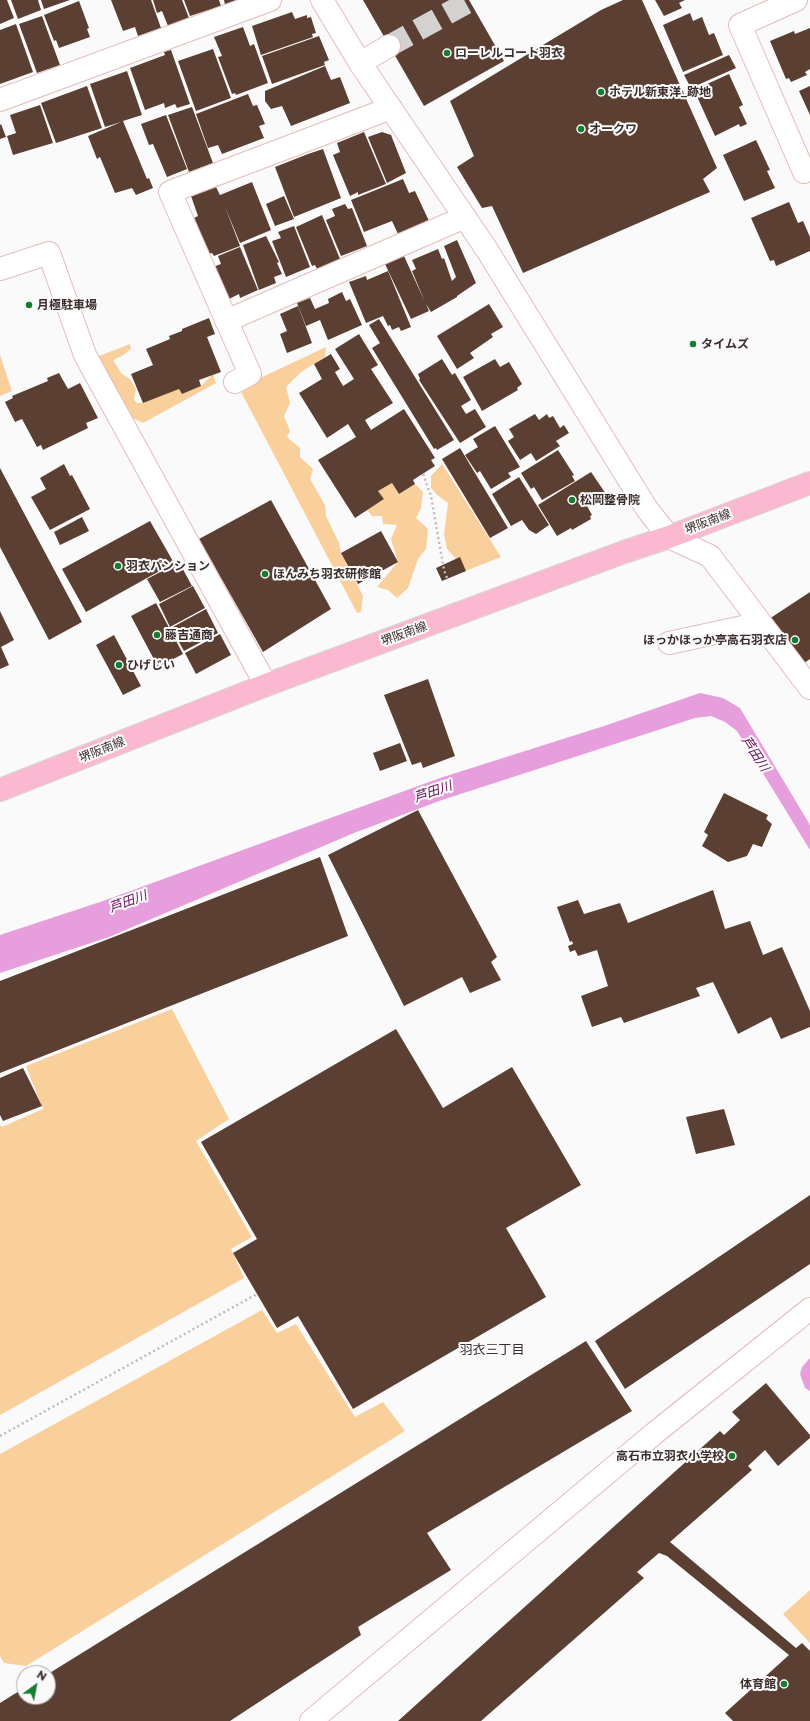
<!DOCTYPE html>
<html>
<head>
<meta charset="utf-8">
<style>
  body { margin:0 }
  #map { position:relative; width:810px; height:1721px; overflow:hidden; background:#fafafa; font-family:Montserrat,sans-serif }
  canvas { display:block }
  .north { position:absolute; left:16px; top:1665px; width:40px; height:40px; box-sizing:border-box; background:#fafafa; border:1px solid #aea8a8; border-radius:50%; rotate:32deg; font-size:11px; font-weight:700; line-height:16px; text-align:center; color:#3c2d2d }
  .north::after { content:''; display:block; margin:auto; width:14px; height:18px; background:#157d31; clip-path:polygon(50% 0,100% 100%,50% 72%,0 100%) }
</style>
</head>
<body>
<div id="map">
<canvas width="810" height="1721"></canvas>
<div class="north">N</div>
</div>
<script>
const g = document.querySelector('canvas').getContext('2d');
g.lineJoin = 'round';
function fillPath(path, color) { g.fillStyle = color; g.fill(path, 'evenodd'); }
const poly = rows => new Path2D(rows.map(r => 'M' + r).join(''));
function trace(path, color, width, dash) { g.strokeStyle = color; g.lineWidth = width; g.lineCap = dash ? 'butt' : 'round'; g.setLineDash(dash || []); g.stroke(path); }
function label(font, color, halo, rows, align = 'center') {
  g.font = font + ' Montserrat,"Noto Sans JP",sans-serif'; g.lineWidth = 4; g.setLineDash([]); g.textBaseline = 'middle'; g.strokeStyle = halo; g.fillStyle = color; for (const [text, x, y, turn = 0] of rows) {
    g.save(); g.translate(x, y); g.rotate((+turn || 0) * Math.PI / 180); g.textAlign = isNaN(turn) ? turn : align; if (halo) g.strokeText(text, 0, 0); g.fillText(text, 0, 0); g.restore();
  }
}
const green = poly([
  [130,344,131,349,122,356,113,360,122,374,130,379,136,389,134,400,137,403,142,403,179,389,182,394,201,386,213,374,216,383,143,423,128,416,99,356],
  [326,347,325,357,301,372,286,387,290,403,284,416,290,431,287,437,300,448,300,457,313,469,310,479,325,505,326,516,339,543,341,553,363,596,361,612,357,613,239,388],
  [0,355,12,391,0,396],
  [442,464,501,557,463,572,457,560,447,549,444,534,448,503,436,494,431,488,431,476],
  [392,483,399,494,415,484,423,492,421,508,416,518,428,529,426,549,418,559,408,588,397,598,388,590,377,587,398,562,391,539,397,525,383,524,382,516,372,516,367,510,384,499,378,491],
  [172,1009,229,1119,196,1141,252,1237,231,1249,244,1278,0,1415,0,1125,2,1127,43,1109,26,1066],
  [262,1310,277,1333,296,1324,355,1417,383,1402,405,1431,26,1666,4,1663,0,1656,0,1454],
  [810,1590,810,1643,783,1614]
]);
const water = poly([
  [700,693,723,698,740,708,810,825,810,850,737,731,725,722,711,716,695,718,442,800,354,833,109,937,0,973,0,935,103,901,440,778,604,726],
  [810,1358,810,1391,805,1388,800,1374,802,1367]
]);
const building = poly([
  [0,0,7,0,14,18,0,24],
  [11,0,38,0,41,10,18,19],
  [41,0,70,0,44,9],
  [111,0,151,0,161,28,138,36,135,27,123,31],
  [153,0,182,0,189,18,168,26,162,11,157,13],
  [184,0,219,0,221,6,190,16],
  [224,0,240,0,225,5],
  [363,0,469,0,504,61,424,106],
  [623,0,642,0,717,168,703,179,710,192,523,273,492,206,482,208,457,167,474,156,450,101,601,10],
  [655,0,685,0,679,3,682,8,664,16],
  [79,1,89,28,87,29,90,37,59,48,56,40,54,41,44,15],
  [292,12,295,19,307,15,307,18,311,17,316,33,312,34,313,37,261,55,252,26],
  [690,13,693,21,702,17,709,35,714,33,723,55,683,72,663,25],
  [42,16,60,65,37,73,19,24],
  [16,24,33,72,0,84,0,30],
  [243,27,250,46,254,44,268,83,236,95,235,93,232,94,218,57,222,56,214,37],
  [810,28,810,69,805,72,807,75,791,82,789,78,786,79,770,41,794,31,795,34],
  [319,36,329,60,324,62,325,65,272,84,262,56],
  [213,49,231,98,196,111,178,61],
  [171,50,190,104,177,108,175,104,165,108,164,103,145,110,130,68,165,55,164,52],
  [729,55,736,68,691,88,684,75],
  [325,66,331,80,340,77,350,103,291,126,282,106,271,109,265,101,265,91],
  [127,71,142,115,123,121,147,179,149,178,153,188,136,195,132,188,115,193,100,157,97,159,88,136,121,122,105,127,90,84],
  [729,74,743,105,739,107,747,124,740,127,739,124,715,136,694,90],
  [87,86,102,128,56,143,41,103],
  [810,86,810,115,799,91],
  [248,94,253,106,257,105,265,124,259,126,264,138,222,154,218,145,208,148,196,114],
  [40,105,53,143,13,155,7,136,16,133,10,115],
  [192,107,213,163,189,172,168,115],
  [166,115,187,169,167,177,153,144,149,145,141,124],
  [1,124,6,137,0,139,0,125],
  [364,132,386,184,358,195,358,192,350,196,333,155,340,152,337,143],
  [382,132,391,135,406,173,387,183,368,137],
  [756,140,770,170,767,171,775,188,744,201,723,155],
  [323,149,341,198,294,217,275,167,308,154,315,173,308,154],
  [403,179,409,193,415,191,429,221,398,234,392,221,364,232,351,200],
  [252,182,271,230,240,243,225,207,240,246,214,256,212,253,208,254,194,218,198,216,191,196,216,187,220,195],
  [284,196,294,219,275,226,266,204],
  [789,202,798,223,803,221,810,237,810,251,776,266,774,260,770,261,751,218],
  [345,204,348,209,352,208,367,246,341,256,326,220,335,216,332,209],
  [322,215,340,259,317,269,315,265,312,266,296,227],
  [294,226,310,267,286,277,272,241,281,238,278,232],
  [266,236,279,262,277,263,282,274,274,277,276,283,259,290,243,245],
  [457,240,476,283,457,296,457,297,431,312,426,304,429,311,411,319,385,264,404,256,425,302,412,271,416,269,412,260,438,249,442,259,444,258,452,281,456,277,444,246],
  [240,247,258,290,240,298,239,294,227,300,213,267,221,264,218,256],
  [388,271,411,327,401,331,399,327,392,330,390,325,388,326,383,316,366,323,349,282,366,276,367,280],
  [342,292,346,301,350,299,362,325,328,340,320,320,306,326,297,303,310,298,315,309,329,303,328,299],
  [489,304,503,327,491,334,493,337,470,353,474,358,457,369,437,336],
  [298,306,312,343,287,353,280,334,287,331,280,314],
  [209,318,215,334,207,337,221,372,199,380,201,386,182,394,179,389,143,403,131,374,153,365,146,349,170,339,169,336,182,331,182,329],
  [379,319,454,440,437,450,436,448,434,449,372,348,380,343,369,325],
  [359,334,378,365,371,369,393,403,365,420,371,430,404,409,435,458,431,460,435,466,413,480,415,484,399,494,392,483,378,491,384,499,355,518,318,460,356,437,348,424,327,438,299,393,322,379,314,364,331,354,340,369,335,372,343,386,354,379,335,349],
  [442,359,452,375,455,373,471,400,461,406,466,414,475,409,486,427,460,443,419,380,420,379,418,374],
  [495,359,500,367,509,362,522,384,517,388,518,390,482,411,463,377],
  [59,373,68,389,80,383,98,418,86,423,88,428,43,450,41,445,37,447,22,419,15,422,5,402,13,398,12,396,48,381,47,378],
  [535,414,539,420,547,414,549,418,553,416,560,428,564,425,569,433,556,441,560,446,536,461,531,453,520,460,508,441,514,437,509,429],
  [495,426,520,467,508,473,511,477,491,489,480,471,477,473,465,455,478,447,473,439],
  [460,448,508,528,490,538,442,459],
  [558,450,574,475,572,476,575,481,542,500,534,487,531,489,521,473],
  [64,464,70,476,72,475,90,509,50,530,31,497,46,489,40,478],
  [0,468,82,622,49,640,0,547],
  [591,472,606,494,587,506,592,515,590,516,591,519,572,530,571,528,557,536,538,505],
  [519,477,549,525,536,534,529,530,522,520,511,526,492,494],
  [271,500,331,609,263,652,199,539],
  [82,517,89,531,60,545,54,532],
  [150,521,174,563,86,612,62,569],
  [381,531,398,562,358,584,341,553],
  [460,557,466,571,442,581,436,568],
  [179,562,192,586,160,602,147,579],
  [193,586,205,608,170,627,159,604],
  [810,592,810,659,798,667,766,621],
  [156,603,183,654,158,667,131,616],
  [206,609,218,633,184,651,171,628],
  [0,611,14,640,1,647,9,665,0,669],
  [220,634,231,655,196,674,185,653],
  [114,635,141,686,123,695,96,645],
  [428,679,455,756,423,768,421,762,412,765,384,695],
  [400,743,407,761,380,771,373,753],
  [724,793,768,815,766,819,772,824,762,847,753,844,747,856,728,862,702,846,708,835,704,832],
  [418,810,497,957,491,962,501,980,470,993,462,977,404,1006,328,855],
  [320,857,348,936,0,1073,0,981],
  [713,890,725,929,750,921,763,955,782,947,810,1011,810,1027,781,1039,771,1017,738,1034,713,982,696,988,700,996,624,1023,621,1017,592,1027,581,996,608,986,597,950,578,956,575,950,570,952,568,946,573,944,572,941,570,942,557,907,578,900,584,914,620,903,628,923],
  [396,1029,443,1108,512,1067,581,1185,506,1228,546,1297,353,1409,298,1316,277,1328,233,1253,257,1239,201,1142],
  [23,1068,42,1106,3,1121,0,1115,0,1078],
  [724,1109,735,1145,696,1154,686,1117],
  [810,1195,810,1264,625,1389,595,1341],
  [586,1341,632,1411,427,1533,451,1570,358,1627,361,1635,230,1721,0,1721,0,1703,24,1688,24,1697,48,1697,48,1674],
  [766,1383,810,1435,810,1438,778,1466,765,1450,748,1466,752,1470,670,1542,796,1648,802,1643,810,1651,810,1721,733,1721,725,1713,789,1655,667,1556,659,1553,637,1572,644,1578,481,1721,398,1721,720,1431,724,1435,740,1420,732,1412]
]);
const minorTunnel = poly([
  [389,46,470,1]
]);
const path = poly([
  [423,474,431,496,444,570,447,578],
  [0,1436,257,1294]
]);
const minor = poly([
  [322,0,360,63,487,250,647,509,669,537,710,556,810,688],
  [796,0,740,25,804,172,810,169],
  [360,63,389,46],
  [0,100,270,0],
  [0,269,49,253,85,355,266,685],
  [226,321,465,217],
  [235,382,250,374,170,192,391,108],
  [669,643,761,623],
  [311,1721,656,1432,810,1309]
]);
const major = poly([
  [0,790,266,685,624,552,669,537,810,483]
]);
const markers = [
  [447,53,4,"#157d31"],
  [601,92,4,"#157d31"],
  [581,129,4,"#157d31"],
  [29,305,4,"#157d31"],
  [693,344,4,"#157d31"],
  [572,500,4,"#157d31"],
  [118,566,4,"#157d31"],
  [265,574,4,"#157d31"],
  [157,635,4,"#157d31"],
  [795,640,4,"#157d31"],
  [119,665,4,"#157d31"],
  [732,1456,4,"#157d31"],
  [784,1684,4,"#157d31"]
];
const poiNames = [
  ["ローレルコート羽衣",455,53],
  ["ホテル新東洋_跡地",609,92],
  ["オークワ",589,129],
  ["月極駐車場",37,305],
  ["タイムズ",701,344],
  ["松岡整骨院",580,500],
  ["羽衣パンション",126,566],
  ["ほんみち羽衣研修館",273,574],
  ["藤吉通商",165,635],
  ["ほっかほっか亭高石羽衣店",787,640,"right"],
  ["ひげじい",127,665],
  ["高石市立羽衣小学校",724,1456,"right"],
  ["体育館",776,1684,"right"]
];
const streetNames = [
  ["堺阪南線",708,522,-21],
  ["堺阪南線",404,634,-20],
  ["堺阪南線",102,750,-22]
];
const waterNames = [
  ["芦田川",755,754,57],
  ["芦田川",433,792,-19],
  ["芦田川",128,902,-20]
];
const neighbourhoodNames = [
  ["羽衣三丁目",492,1350]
];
fillPath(green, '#f9cf9c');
fillPath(water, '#e69fdc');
fillPath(building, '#5a3f32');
trace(minorTunnel, '#d4d1d1', 22, [22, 11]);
trace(minor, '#e2bcba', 24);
trace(major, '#d8d5d5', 24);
trace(path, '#bfbbbb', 2.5, [2, 3]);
trace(minor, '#fff', 22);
trace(major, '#fbb8d1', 22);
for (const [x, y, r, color] of markers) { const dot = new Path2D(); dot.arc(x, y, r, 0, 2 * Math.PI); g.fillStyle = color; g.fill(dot); trace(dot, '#fafafa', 1.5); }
label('bold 12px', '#3c2d2d', '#fafafa', poiNames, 'left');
label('12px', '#3c2d2d', '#fafafa', streetNames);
label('italic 13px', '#65115e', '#fafafa', waterNames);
label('13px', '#3c2d2d', '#fafafa', neighbourhoodNames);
</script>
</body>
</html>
